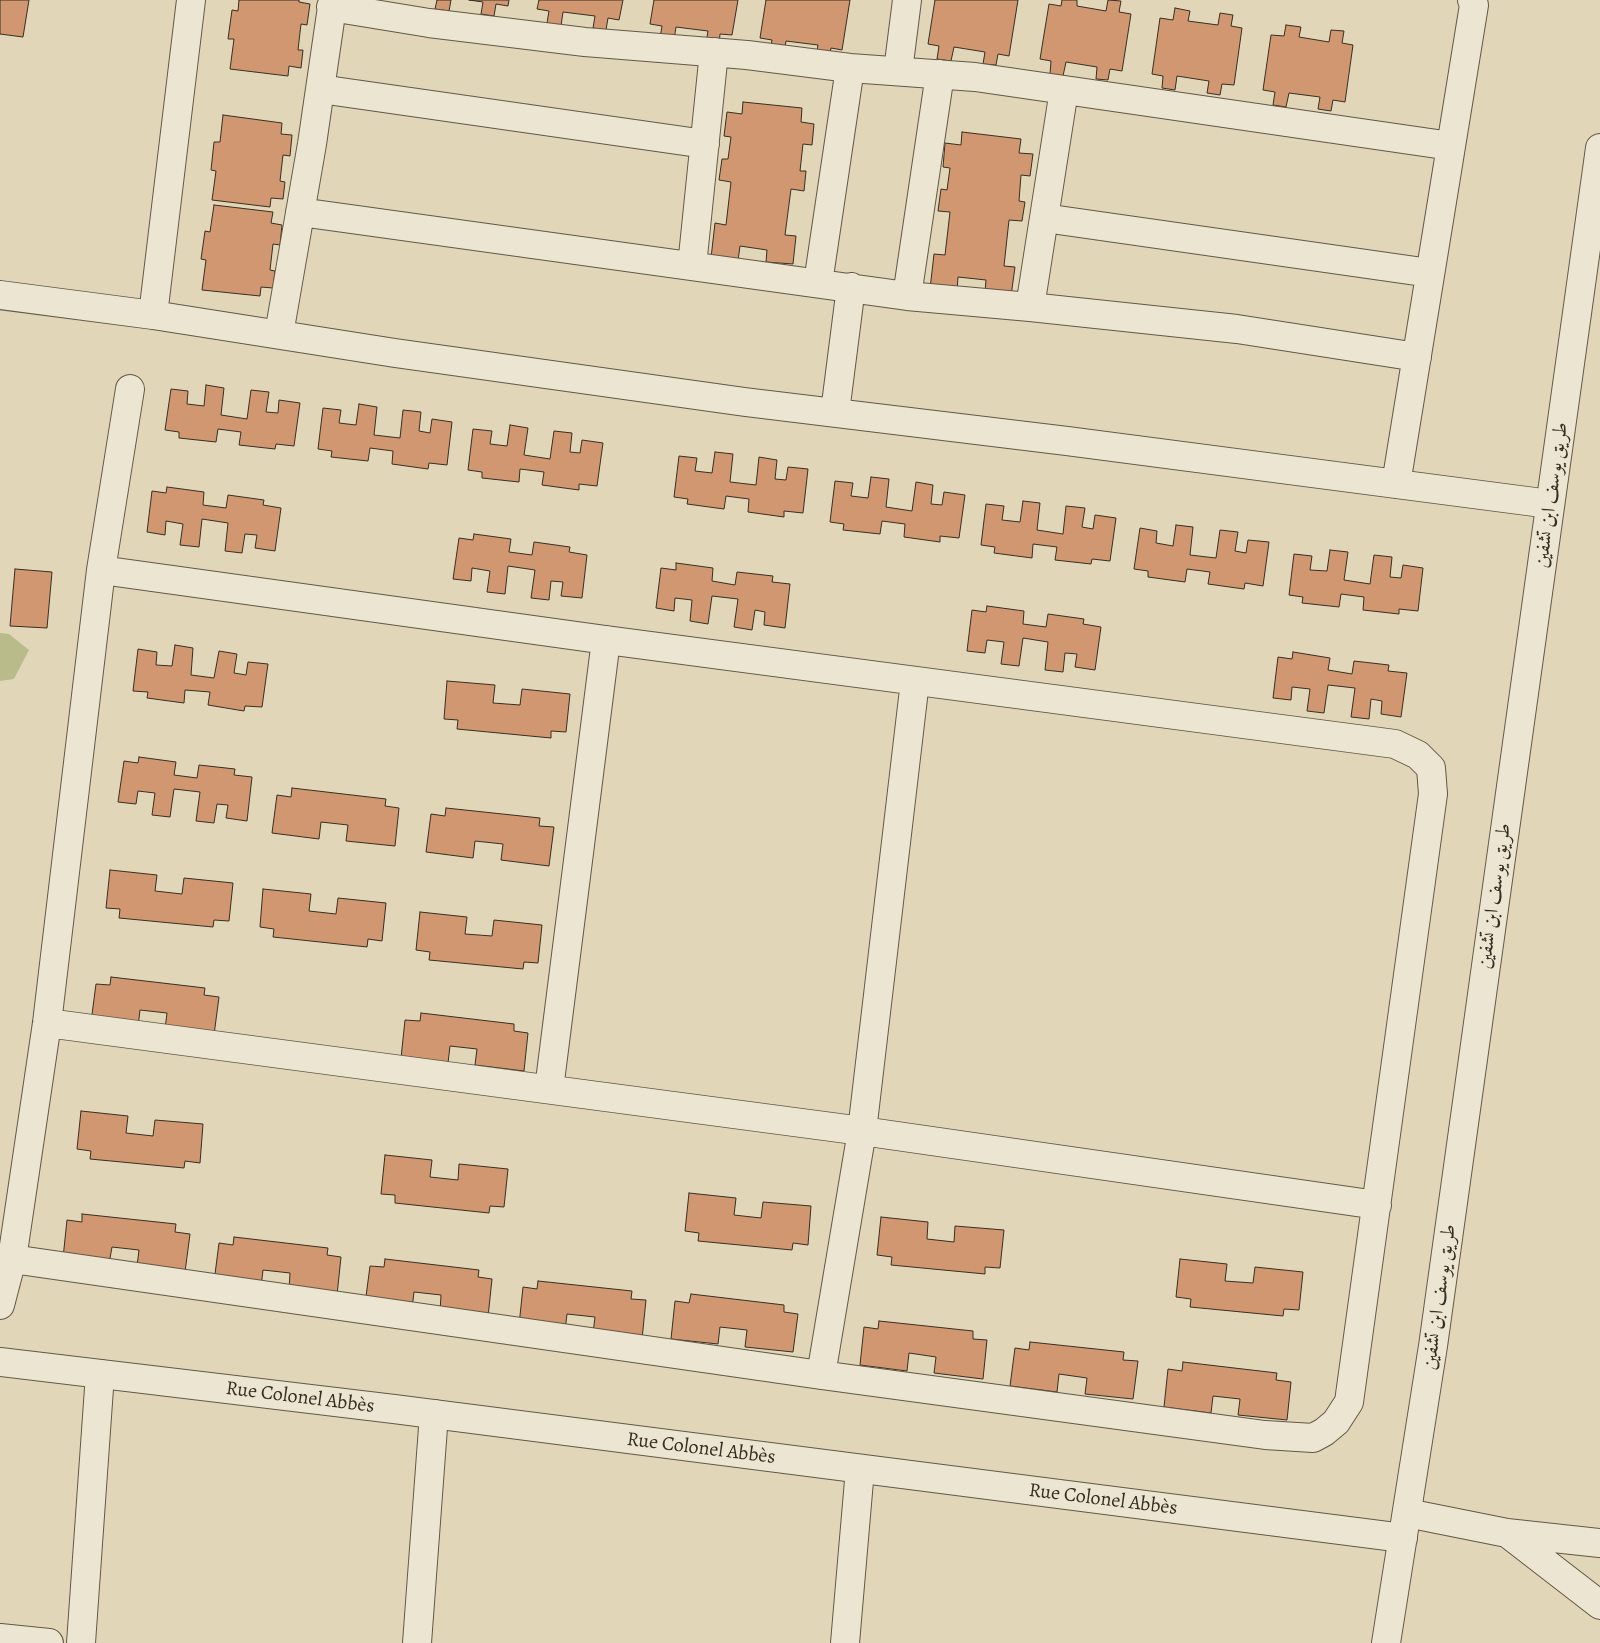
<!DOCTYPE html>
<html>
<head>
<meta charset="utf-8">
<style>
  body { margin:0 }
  canvas { display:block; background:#e1d7b8 }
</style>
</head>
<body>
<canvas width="1600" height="1643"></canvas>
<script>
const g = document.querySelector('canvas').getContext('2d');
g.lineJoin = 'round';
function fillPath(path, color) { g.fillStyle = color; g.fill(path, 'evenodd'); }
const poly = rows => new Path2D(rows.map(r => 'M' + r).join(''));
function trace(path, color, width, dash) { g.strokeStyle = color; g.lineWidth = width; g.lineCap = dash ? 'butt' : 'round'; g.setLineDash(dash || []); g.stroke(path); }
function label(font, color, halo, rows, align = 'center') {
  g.font = font + ' Alegreya,Amiri,serif'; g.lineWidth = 5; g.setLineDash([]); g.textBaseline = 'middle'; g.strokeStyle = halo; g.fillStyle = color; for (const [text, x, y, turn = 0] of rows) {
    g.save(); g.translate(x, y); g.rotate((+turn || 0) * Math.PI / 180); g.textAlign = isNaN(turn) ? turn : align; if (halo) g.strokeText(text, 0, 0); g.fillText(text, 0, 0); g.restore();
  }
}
const green = poly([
  [0,633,9,634,29,650,14,679,0,681]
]);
const building = poly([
  [0,0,29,0,23,37,0,34,0,0],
  [239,0,299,0,299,2,310,4,307,25,301,24,298,50,303,50,301,68,289,66,288,76,230,69,234,39,228,39,232,10,238,11,239,0],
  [437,0,451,0,449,11,435,9,437,0],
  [469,0,509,0,508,6,496,4,494,16,481,14,483,2,469,0],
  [539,0,623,0,619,20,608,18,606,30,593,28,595,16,563,12,561,26,547,23,549,11,537,9,539,0],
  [654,0,738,0,732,35,720,34,719,45,706,43,708,31,676,27,674,40,660,38,662,26,650,24,654,0],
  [766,0,850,0,842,50,831,48,829,59,816,57,818,45,786,41,784,54,770,52,772,40,760,38,766,0],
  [935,0,1018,0,1009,56,998,54,996,65,983,64,985,52,954,47,951,61,937,59,939,46,928,44,935,0],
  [1062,0,1077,0,1077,6,1106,11,1108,0,1121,1,1119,12,1131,14,1122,71,1110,69,1108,80,1096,79,1097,67,1066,62,1063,76,1050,74,1051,61,1040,59,1049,4,1061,6,1062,0],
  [1175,8,1190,11,1188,21,1218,25,1220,13,1233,15,1231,26,1242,28,1234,85,1222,84,1220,95,1207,93,1209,81,1177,76,1175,90,1162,88,1163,76,1152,74,1160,18,1173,20,1175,8],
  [1286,25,1301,27,1299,37,1329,42,1331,30,1344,31,1342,43,1353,45,1345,102,1333,100,1331,111,1318,109,1320,97,1289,93,1286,107,1273,105,1275,92,1263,90,1271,35,1284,36,1286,25],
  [743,102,802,108,801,122,814,124,812,145,803,144,800,171,806,171,804,191,791,189,785,235,796,236,793,264,766,262,767,250,740,246,738,261,711,258,715,223,726,225,731,182,719,180,722,159,728,159,731,137,724,136,727,112,742,114,743,102],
  [223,115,282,123,281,134,292,135,290,156,283,155,280,181,285,182,283,199,271,198,270,207,212,200,216,171,211,170,214,142,220,142,223,115],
  [962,132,1021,139,1019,153,1033,154,1030,176,1021,175,1019,201,1025,202,1022,221,1009,220,1004,266,1015,267,1011,296,985,292,986,280,958,277,957,292,930,289,934,254,945,255,950,212,938,211,941,189,947,190,950,168,943,167,945,143,961,145,962,132],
  [214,205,273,212,271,223,282,225,280,245,273,244,270,270,275,271,273,288,261,287,260,296,202,290,206,260,201,259,205,231,210,232,214,205],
  [206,385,224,388,221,415,247,419,251,390,269,392,266,412,278,413,279,400,300,403,294,446,276,444,275,449,239,445,241,432,218,429,216,442,179,438,179,432,165,430,171,389,188,391,187,404,204,406,206,385],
  [359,404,377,407,374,435,400,438,403,410,421,412,419,431,430,433,432,419,452,422,447,465,429,463,428,469,392,464,393,451,370,448,368,461,331,457,332,451,318,449,323,408,341,410,339,423,356,425,359,404],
  [510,425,528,428,524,455,550,459,554,431,572,433,570,452,580,453,582,440,603,443,597,486,579,484,579,490,542,485,544,472,520,469,519,482,482,478,482,472,468,470,473,429,492,431,490,444,507,446,510,425],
  [715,452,733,454,730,482,756,485,759,457,777,460,775,479,786,480,788,467,808,469,803,513,784,511,784,517,748,512,749,499,726,496,724,509,687,504,688,499,674,497,679,456,697,458,695,471,712,473,715,452],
  [871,477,889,479,886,507,912,511,916,482,933,485,931,504,942,505,944,492,965,495,959,538,940,536,940,542,904,537,905,524,882,521,880,534,843,530,844,524,830,522,835,481,853,483,851,496,868,498,871,477],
  [167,487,204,492,203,505,226,508,228,495,264,500,263,505,281,508,275,551,255,548,257,535,245,534,242,553,225,551,228,523,202,519,199,547,180,545,183,524,166,521,165,535,147,532,152,491,166,493,167,487],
  [1023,501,1040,503,1037,530,1063,534,1066,506,1085,508,1082,527,1093,529,1095,515,1116,518,1110,561,1092,559,1091,564,1055,560,1057,547,1033,544,1032,558,994,553,995,547,981,545,986,504,1004,506,1002,520,1020,522,1023,501],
  [1176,525,1193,527,1190,555,1216,558,1220,530,1238,532,1235,551,1246,553,1248,540,1269,542,1263,586,1245,583,1244,589,1208,584,1210,572,1187,569,1185,582,1148,577,1148,571,1134,569,1140,528,1157,531,1156,543,1173,546,1176,525],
  [474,534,511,539,509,552,532,555,534,542,570,547,569,552,587,555,582,598,561,596,563,582,551,581,549,600,531,598,535,570,508,566,505,594,487,592,490,571,472,568,471,581,453,579,459,538,473,540,474,534],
  [1330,550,1348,552,1344,580,1370,584,1374,555,1392,557,1390,577,1401,578,1403,565,1423,568,1418,611,1399,609,1399,614,1363,610,1364,597,1341,594,1339,607,1302,603,1303,597,1289,595,1294,554,1312,556,1310,570,1327,571,1330,550],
  [676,563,713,568,712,581,735,585,737,572,773,576,772,582,790,584,785,628,764,625,765,612,755,610,752,630,734,627,738,599,712,596,708,624,690,621,692,600,675,598,674,611,656,608,661,568,676,570,676,563],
  [15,569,52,572,47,628,10,626,15,569],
  [987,606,1024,611,1023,624,1046,627,1048,614,1084,619,1083,624,1101,627,1095,670,1075,667,1077,654,1065,653,1063,672,1045,670,1048,642,1023,638,1019,666,1001,664,1004,642,987,640,985,653,967,651,972,610,986,612,987,606],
  [175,645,193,648,191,675,214,678,219,651,237,654,234,673,246,675,248,662,268,664,262,707,245,706,244,711,208,705,210,692,185,690,184,703,147,698,148,692,133,691,138,649,157,652,156,665,172,666,175,645],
  [1293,652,1330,658,1328,670,1352,674,1354,661,1389,665,1388,671,1407,673,1401,717,1381,714,1382,701,1371,699,1369,719,1351,717,1355,688,1328,685,1324,713,1307,711,1310,689,1292,687,1291,700,1273,698,1278,657,1292,659,1293,652],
  [447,681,495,685,493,703,520,705,522,689,570,694,566,732,551,731,551,738,457,729,458,720,444,719,447,681],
  [139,757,176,762,174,775,197,778,199,765,235,769,234,775,252,777,247,821,226,818,228,805,217,804,214,823,196,821,200,792,174,789,170,817,152,815,155,793,138,791,136,804,118,802,124,761,138,763,139,757],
  [292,788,386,799,385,806,399,808,395,846,346,841,348,825,321,822,319,839,272,833,277,795,291,797,292,788],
  [446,808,540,818,539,826,554,827,549,866,501,860,503,844,475,841,473,858,426,852,431,814,445,816,446,808],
  [110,870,157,875,155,891,182,894,184,878,233,883,229,921,214,920,213,927,119,918,120,909,106,908,110,870],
  [263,889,311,894,309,911,336,914,338,898,386,903,382,941,368,939,367,947,273,937,274,929,260,927,263,889],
  [420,912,467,917,465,934,492,936,494,920,542,925,538,963,524,962,523,969,429,960,430,952,416,950,420,912],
  [111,977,205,988,204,995,219,997,214,1035,165,1029,167,1013,140,1010,138,1027,91,1022,96,984,110,985,111,977],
  [421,1013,514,1024,514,1031,528,1033,524,1071,475,1065,477,1049,450,1046,448,1063,401,1058,405,1020,420,1021,421,1013],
  [81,1111,128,1116,126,1133,153,1136,155,1120,203,1124,200,1163,185,1161,184,1168,90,1159,91,1151,77,1149,81,1111],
  [385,1155,432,1160,430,1177,458,1180,459,1164,508,1169,504,1207,490,1206,489,1213,395,1203,395,1195,381,1194,385,1155],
  [689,1193,736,1198,734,1215,761,1218,763,1202,811,1206,808,1245,793,1243,792,1250,698,1241,699,1233,685,1231,689,1193],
  [82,1214,176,1224,175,1232,190,1234,185,1272,137,1266,139,1250,112,1247,109,1264,63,1258,67,1220,82,1222,82,1214],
  [881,1217,928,1222,927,1239,954,1242,955,1226,1004,1230,1000,1268,985,1267,985,1274,891,1265,892,1257,877,1255,881,1217],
  [234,1237,328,1248,327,1255,341,1257,337,1295,289,1289,290,1273,263,1270,261,1287,214,1282,219,1243,233,1245,234,1237],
  [385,1259,479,1270,478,1277,492,1279,488,1317,440,1312,441,1295,414,1292,412,1309,365,1304,370,1266,384,1267,385,1259],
  [1180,1259,1227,1264,1225,1281,1253,1283,1255,1267,1303,1272,1299,1310,1284,1309,1283,1316,1190,1307,1191,1299,1176,1297,1180,1259],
  [538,1281,632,1291,631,1299,646,1300,642,1339,593,1333,595,1317,567,1314,565,1331,519,1325,523,1287,537,1289,538,1281],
  [691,1294,784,1305,784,1312,798,1314,793,1352,745,1347,747,1330,720,1327,718,1344,671,1339,675,1301,689,1303,691,1294],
  [879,1321,973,1331,973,1339,987,1340,983,1379,934,1373,936,1357,909,1353,907,1371,860,1365,864,1327,878,1329,879,1321],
  [1030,1342,1124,1352,1123,1360,1138,1361,1133,1399,1085,1394,1087,1378,1059,1374,1057,1392,1010,1386,1015,1348,1029,1350,1030,1342],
  [1183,1362,1277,1373,1276,1380,1291,1382,1287,1420,1238,1415,1240,1399,1213,1396,1211,1413,1164,1407,1168,1369,1182,1371,1183,1362]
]);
const minor = poly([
  [331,7,429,23,585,42,747,55,850,68,975,77,1451,146],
  [898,71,907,0],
  [320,89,705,144],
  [300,212,907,296,1030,307,1237,329,1417,357],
  [1044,218,1430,273],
  [692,266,714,52],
  [818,283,850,68],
  [0,295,153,315,395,353,745,402,1067,441,1550,504],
  [907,296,940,74],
  [1030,307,1064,90],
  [153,315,191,0],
  [279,334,312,144,333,0],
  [835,412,851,287],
  [1396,484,1474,5,1472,0],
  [101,570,130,389],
  [47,1023,862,1131,1377,1205],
  [549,1089,606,640],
  [0,1305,12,1259,47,1023,101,570,606,640,1395,744,1418,755,1431,768,1433,794,1349,1402,1336,1422,1324,1432,1313,1438,1265,1435,821,1375,12,1259],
  [821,1375,862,1131,915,681],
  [1407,1513,1507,1533,1600,1543],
  [1507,1533,1600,1605],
  [0,1638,49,1643],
  [81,1643,100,1374],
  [417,1643,434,1414],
  [845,1643,860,1469]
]);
const tertiary = poly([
  [0,1362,394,1409,1403,1538],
  [1386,1643,1433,1346,1600,148]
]);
const streetNames = [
  ["طريق يوسف ابن تشفين",1552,495,-82],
  ["طريق يوسف ابن تشفين",1495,896,-82],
  ["طريق يوسف ابن تشفين",1440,1297,-82],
  ["Rue Colonel Abbès",300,1398,7],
  ["Rue Colonel Abbès",701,1449,7],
  ["Rue Colonel Abbès",1103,1500,7]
];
fillPath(green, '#b9bc8a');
fillPath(building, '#d09771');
trace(building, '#372e23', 1);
trace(minor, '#625848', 30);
trace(tertiary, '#625848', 30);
trace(minor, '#ece5d1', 28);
trace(tertiary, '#ece5d1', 28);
label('20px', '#372e23', '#ece5d1', streetNames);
</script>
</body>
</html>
